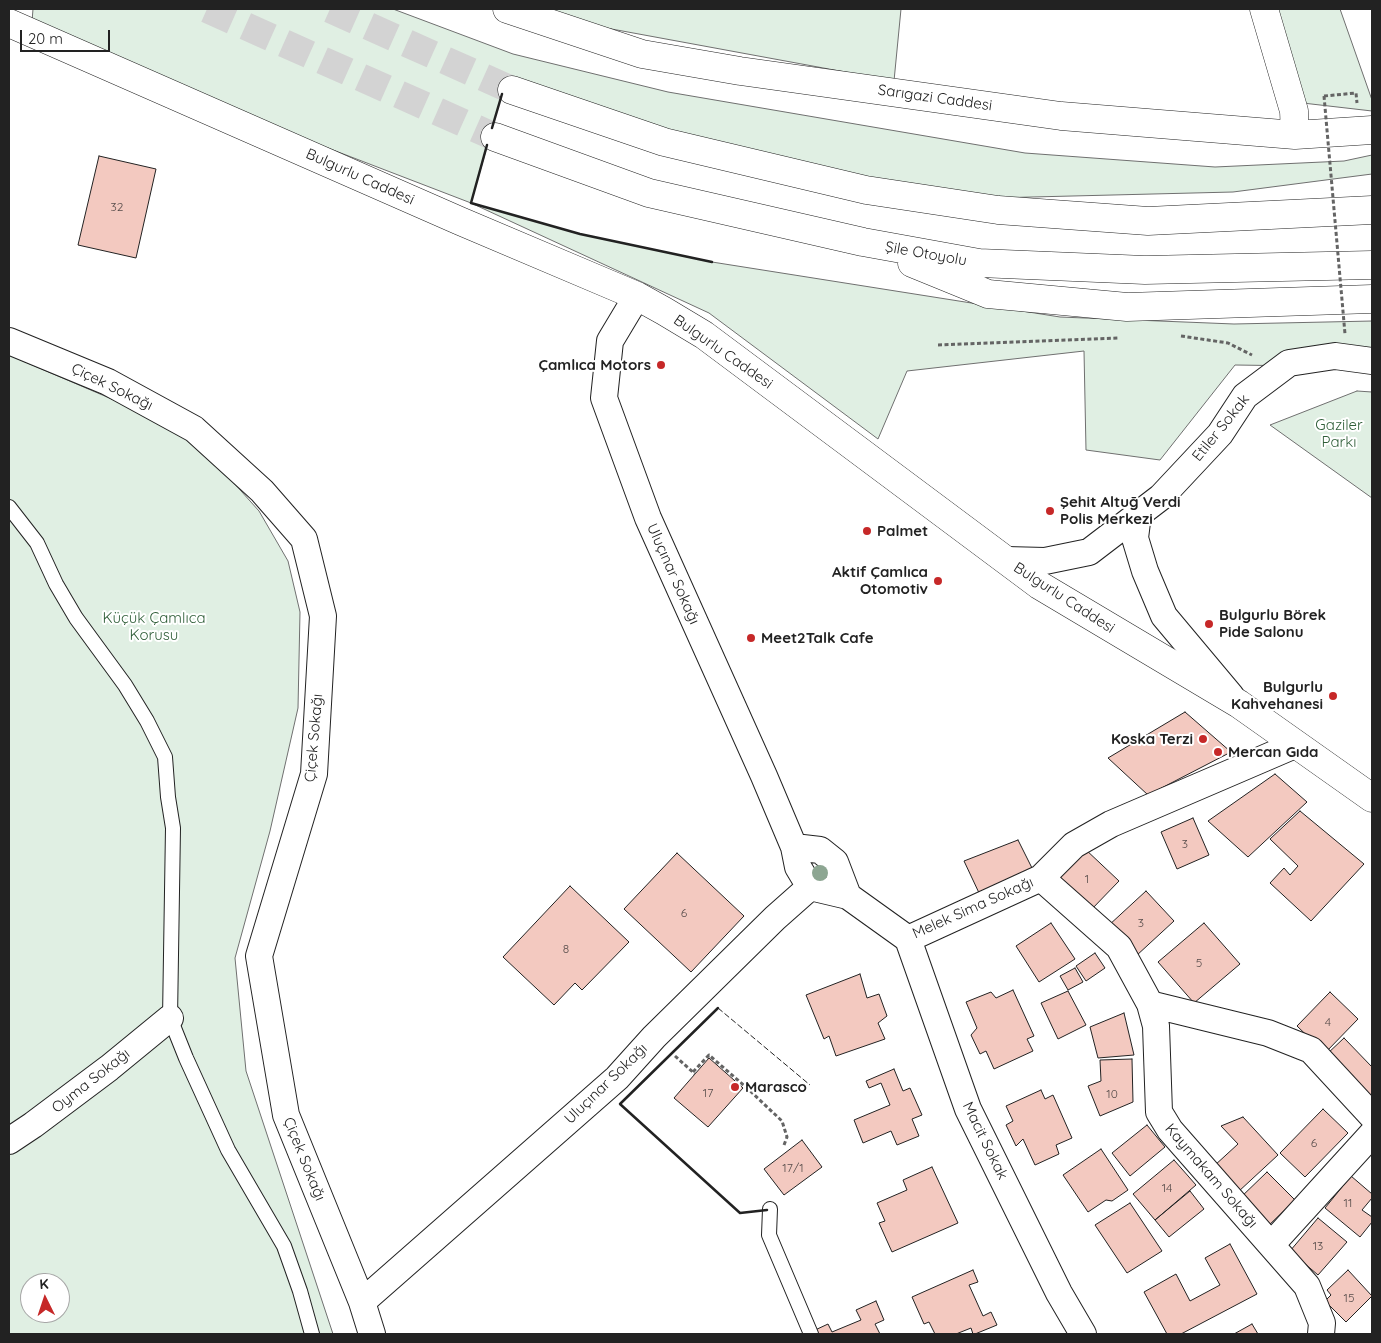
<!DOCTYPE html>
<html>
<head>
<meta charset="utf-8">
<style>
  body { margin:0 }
  #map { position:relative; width:1381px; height:1343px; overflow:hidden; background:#fff; font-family:Quicksand,sans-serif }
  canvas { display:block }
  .frame { position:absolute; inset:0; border:10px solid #222; pointer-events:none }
  .north { position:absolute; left:20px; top:1273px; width:50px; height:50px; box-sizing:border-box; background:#fff; border:1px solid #a7a7a7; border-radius:50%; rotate:356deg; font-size:14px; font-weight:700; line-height:20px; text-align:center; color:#222 }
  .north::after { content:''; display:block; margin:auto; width:18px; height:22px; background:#c62828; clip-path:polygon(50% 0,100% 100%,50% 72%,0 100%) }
  .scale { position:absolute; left:20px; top:30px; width:90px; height:22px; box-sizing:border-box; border:2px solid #222; border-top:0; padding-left:6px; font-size:15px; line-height:18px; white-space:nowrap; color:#222; -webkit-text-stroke:4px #fff; paint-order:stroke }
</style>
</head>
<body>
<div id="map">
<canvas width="1381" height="1343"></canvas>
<div class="frame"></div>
<div class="north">K</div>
<div class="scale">20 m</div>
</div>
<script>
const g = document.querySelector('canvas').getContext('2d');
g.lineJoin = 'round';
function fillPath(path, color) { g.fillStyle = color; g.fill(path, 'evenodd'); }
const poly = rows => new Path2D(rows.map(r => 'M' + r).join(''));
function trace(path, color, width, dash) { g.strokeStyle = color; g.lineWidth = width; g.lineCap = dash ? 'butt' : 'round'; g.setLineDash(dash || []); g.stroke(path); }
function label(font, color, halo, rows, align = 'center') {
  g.font = font + ' Quicksand,sans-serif'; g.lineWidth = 4; g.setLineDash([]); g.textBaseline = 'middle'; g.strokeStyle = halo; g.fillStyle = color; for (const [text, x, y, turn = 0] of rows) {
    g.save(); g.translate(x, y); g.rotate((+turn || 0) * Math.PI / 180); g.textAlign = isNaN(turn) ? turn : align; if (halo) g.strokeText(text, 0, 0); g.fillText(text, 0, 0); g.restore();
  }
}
const green = poly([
  [33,9,393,9,513,54,668,92,1025,153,1215,167,1344,161,1372,155,1372,174,1233,192,992,198,831,182,503,90,471,203,580,234,712,262,1060,317,1234,324,1372,321,1372,367,1235,365,1160,460,1086,450,1084,351,907,371,878,439,709,313,471,203,31,34,33,9],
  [543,9,901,9,894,81,541,16,543,9],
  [1266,9,1340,9,1372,100,1372,111,1294,102,1266,9],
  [9,355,156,418,207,453,259,511,288,561,300,612,298,708,270,831,235,958,246,1071,333,1334,9,1334,9,355],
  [30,1283,60,1283,60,1313,30,1313,30,1283],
  [1357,391,1372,392,1372,498,1270,425,1357,391]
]);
const building = poly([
  [99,156,156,169,136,258,78,245,99,156],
  [1185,712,1231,752,1148,795,1108,758,1185,712],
  [1275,774,1307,802,1248,857,1208,821,1275,774],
  [1300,811,1364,864,1311,921,1270,883,1284,868,1290,875,1298,866,1270,839,1300,811],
  [1193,818,1209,855,1177,869,1161,832,1193,818],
  [1018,840,1033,870,980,895,964,861,1018,840],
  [1084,848,1119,881,1090,911,1056,878,1084,848],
  [677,853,744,916,691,972,624,909,677,853],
  [570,886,629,942,582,990,575,983,554,1005,503,957,570,886],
  [1146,891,1174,921,1136,956,1108,926,1146,891],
  [1051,923,1075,959,1039,982,1016,946,1051,923],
  [1204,923,1240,964,1194,1003,1158,962,1204,923],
  [1095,953,1105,968,1086,981,1076,966,1095,953],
  [1075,968,1083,982,1068,990,1060,976,1075,968],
  [860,974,867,998,879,994,887,1016,878,1023,885,1039,836,1056,829,1036,824,1039,806,995,860,974],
  [1013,990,1034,1036,1027,1039,1033,1051,994,1069,986,1051,980,1054,971,1035,977,1028,966,1002,991,992,996,998,1013,990],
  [1068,991,1086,1025,1058,1039,1041,1003,1068,991],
  [1330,992,1358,1019,1325,1053,1297,1026,1330,992],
  [1124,1013,1134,1055,1098,1058,1090,1027,1124,1013],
  [1344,1038,1372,1067,1372,1100,1326,1055,1344,1038],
  [709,1058,743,1088,708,1127,674,1098,709,1058],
  [1132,1059,1133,1102,1100,1116,1088,1086,1101,1081,1100,1060,1132,1059],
  [894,1069,903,1091,910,1088,922,1115,912,1119,919,1136,897,1145,891,1131,863,1143,854,1120,890,1105,881,1083,869,1088,866,1081,894,1069],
  [1041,1090,1045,1099,1053,1095,1072,1138,1056,1145,1059,1154,1035,1165,1023,1139,1016,1146,1006,1125,1013,1121,1006,1106,1041,1090],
  [1323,1109,1348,1133,1305,1177,1280,1153,1323,1109],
  [1243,1117,1278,1155,1238,1192,1214,1166,1238,1144,1221,1126,1243,1117],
  [1147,1125,1165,1147,1130,1176,1112,1153,1147,1125],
  [802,1140,822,1167,784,1195,764,1169,802,1140],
  [1101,1149,1128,1190,1112,1201,1106,1200,1088,1212,1063,1175,1101,1149],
  [1174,1160,1196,1185,1155,1220,1133,1194,1174,1160],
  [932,1167,958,1223,892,1252,879,1223,885,1221,877,1203,907,1190,903,1180,932,1167],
  [1267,1172,1295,1200,1266,1228,1238,1200,1267,1172],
  [1351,1176,1372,1194,1372,1198,1362,1210,1372,1217,1372,1222,1360,1237,1325,1208,1351,1176],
  [1190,1191,1204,1209,1169,1237,1155,1220,1190,1191],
  [1130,1203,1162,1251,1127,1273,1095,1225,1130,1203],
  [1318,1218,1347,1242,1318,1275,1290,1251,1318,1218],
  [1230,1244,1257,1294,1181,1334,1167,1334,1144,1292,1176,1274,1190,1301,1220,1285,1205,1258,1230,1244],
  [973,1270,978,1282,969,1285,983,1316,991,1312,997,1325,975,1334,973,1334,971,1328,956,1334,935,1334,929,1322,924,1324,912,1297,973,1270],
  [1348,1270,1372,1296,1346,1322,1325,1301,1331,1295,1327,1290,1348,1270],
  [876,1301,884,1320,875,1324,880,1334,814,1334,813,1331,828,1324,832,1332,861,1320,856,1310,876,1301],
  [1252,1324,1258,1334,1234,1334,1252,1324]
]);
const highwayTunnel = poly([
  [207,9,495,137],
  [330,9,512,90]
]);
const path = poly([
  [1324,96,1356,93,1357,103],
  [1181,336,1228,343,1252,355],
  [938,345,1118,338],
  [675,1056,695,1074],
  [693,1072,709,1055,748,1089,782,1121,787,1137,784,1145]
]);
const lane = poly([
  [9,507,37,543,56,584,76,618,125,685,147,721,165,757,168,797,173,828,170,1018,186,1058,228,1150,284,1246,300,1291,312,1334],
  [770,1209,769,1235,811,1334]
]);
const street = poly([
  [637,296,610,341,604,398,648,518,764,776,794,847,798,867,810,887],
  [9,341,108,382,194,429,262,491,304,539,323,616,314,774,259,956,286,1115,362,1302,372,1334],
  [1138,514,1135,538,1145,571,1164,616,1231,696],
  [1006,560,1045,561,1089,552,1161,497,1220,434,1245,396,1289,363,1335,356,1372,361],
  [794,847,820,850,835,862,848,896],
  [1041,878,1119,947,1150,1004,1156,1026,1159,1112,1170,1130,1307,1286,1322,1323,1321,1334],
  [810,887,848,896,908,939,1041,878,1074,845,1111,824,1295,745],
  [908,939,968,1109,1059,1293,1083,1334],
  [1150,1004,1268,1033,1311,1050,1372,1116],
  [9,1141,33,1125,109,1068,170,1018],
  [1271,1245,1372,1134],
  [362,1302,617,1078,654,1037,775,918,810,887]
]);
const secondary = poly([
  [507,9,642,54,740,71,1061,116,1295,135,1372,130],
  [1264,9,1294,111,1295,135],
  [9,23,460,221,637,296,664,311,704,335,1039,585,1239,704,1372,798]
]);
const highway = poly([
  [512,90,664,142,866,190,998,210,1148,221,1372,210],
  [495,137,649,193,863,242,979,263,1145,270,1372,265],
  [912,263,988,294,1127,307,1372,299]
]);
const pathBridge = poly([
  [1324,96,1345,334]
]);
const fence = poly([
  [718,1008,810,1085]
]);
const wall = poly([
  [492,128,502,94],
  [487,145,471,203,580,234,712,262],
  [718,1008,620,1104,740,1213,767,1210]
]);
const trees = [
  [820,873]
];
const markers = [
  [661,365,5,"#c62828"],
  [1050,511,5,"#c62828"],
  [867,531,5,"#c62828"],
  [938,581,5,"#c62828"],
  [1209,624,5,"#c62828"],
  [751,638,5,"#c62828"],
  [1333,696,5,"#c62828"],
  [1203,739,5,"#c62828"],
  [1218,752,5,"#c62828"],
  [735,1087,5,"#c62828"]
];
const numberNames = [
  ["32",117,207],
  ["3",1185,844],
  ["1",1087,879],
  ["6",684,913],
  ["3",1141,923],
  ["8",566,949],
  ["5",1199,963],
  ["4",1328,1022],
  ["17",708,1093],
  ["10",1112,1094],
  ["6",1314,1143],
  ["17/1",793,1168],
  ["14",1167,1188],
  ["11",1348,1203],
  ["13",1318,1246],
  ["15",1349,1298]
];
const streetNames = [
  ["Sarıgazi Caddesi",935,98,8],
  ["Bulgurlu Caddesi",360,177,24],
  ["Şile Otoyolu",926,254,10],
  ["Bulgurlu Caddesi",723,352,35],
  ["Çiçek Sokağı",112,387,26],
  ["Etiler Sokak",1221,428,-51],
  ["Uluçınar Sokağı",673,574,66],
  ["Bulgurlu Caddesi",1064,598,33],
  ["Çiçek Sokağı",314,738,-85],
  ["Melek Sima Sokağı",973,908,-24],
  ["Oyma Sokağı",91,1081,-38],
  ["Uluçınar Sokağı",606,1084,-44],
  ["Macit Sokak",985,1141,64],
  ["Çiçek Sokağı",304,1159,68],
  ["Kaymakam Sokağı",1211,1176,49]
];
const poiNames = [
  ["Çamlıca Motors",651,365,"right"],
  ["Şehit Altuğ Verdi",1060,502],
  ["Polis Merkezi",1060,519],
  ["Palmet",877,531],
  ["Aktif Çamlıca",928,572,"right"],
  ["Otomotiv",928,589,"right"],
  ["Bulgurlu Börek",1219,615],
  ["Pide Salonu",1219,632],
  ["Meet2Talk Cafe",761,638],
  ["Bulgurlu",1323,687,"right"],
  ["Kahvehanesi",1323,704,"right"],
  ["Koska Terzi",1193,739,"right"],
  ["Mercan Gıda",1228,752],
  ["Marasco",745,1087]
];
const parkNames = [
  ["Gaziler",1339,425],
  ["Parkı",1339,442],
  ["Küçük Çamlıca",154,618],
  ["Korusu",154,635]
];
fillPath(green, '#e0efe3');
trace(green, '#6f6f6f', 1);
fillPath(building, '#f3c9c0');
trace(building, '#222', 1);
trace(highwayTunnel, '#d3d3d3', 28, [28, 14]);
trace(lane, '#222', 16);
trace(street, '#222', 28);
trace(secondary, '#222', 29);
trace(highway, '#222', 29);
trace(path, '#646464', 3, [4, 2.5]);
trace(lane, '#fff', 14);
trace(street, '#fff', 26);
trace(secondary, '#fff', 28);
trace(highway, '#fff', 28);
trace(pathBridge, '#646464', 3, [4, 2.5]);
trace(fence, '#222', 1, [6, 2.5]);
trace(wall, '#222', 2.5);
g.fillStyle = '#8da692';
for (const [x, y] of trees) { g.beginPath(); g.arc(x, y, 8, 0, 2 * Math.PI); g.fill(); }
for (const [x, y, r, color] of markers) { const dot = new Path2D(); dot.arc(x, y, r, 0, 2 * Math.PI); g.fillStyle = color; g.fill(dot); trace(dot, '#fff', 2); }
label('12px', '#564c4a', null, numberNames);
label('15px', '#222', '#fff', streetNames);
label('bold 15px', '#222', '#fff', poiNames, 'left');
label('15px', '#2f5e38', '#fff', parkNames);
</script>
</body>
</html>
